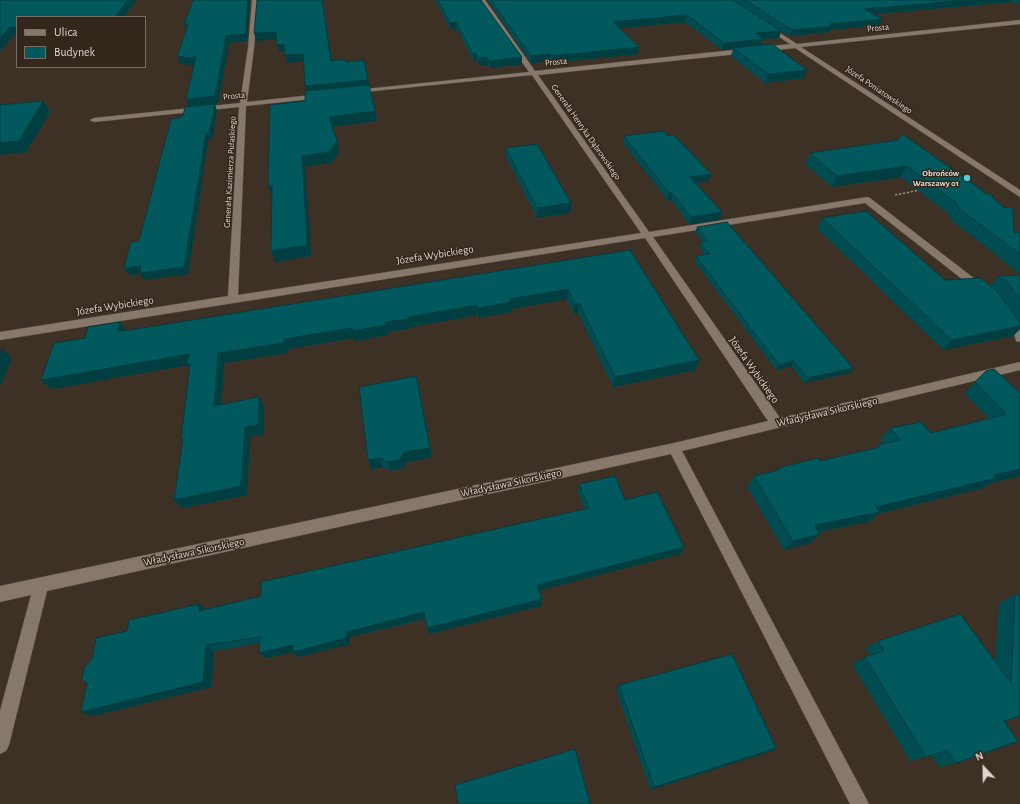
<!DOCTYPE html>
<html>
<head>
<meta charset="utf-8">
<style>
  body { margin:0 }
  #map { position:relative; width:1020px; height:804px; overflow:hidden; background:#3d3126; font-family:"Alegreya Sans",sans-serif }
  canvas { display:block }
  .legend { position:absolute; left:16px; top:16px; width:130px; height:52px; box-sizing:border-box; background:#33271c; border:1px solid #786d64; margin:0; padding:5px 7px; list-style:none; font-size:12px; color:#dfd7d0 }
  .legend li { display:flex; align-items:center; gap:8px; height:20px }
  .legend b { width:20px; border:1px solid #786d64 }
  .north { position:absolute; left:964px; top:748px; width:40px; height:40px; -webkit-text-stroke:3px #33271c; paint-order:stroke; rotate:338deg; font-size:11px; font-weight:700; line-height:16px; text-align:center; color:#dfd7d0 }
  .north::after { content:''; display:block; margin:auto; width:14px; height:18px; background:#dfd7d0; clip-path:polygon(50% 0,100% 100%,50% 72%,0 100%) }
</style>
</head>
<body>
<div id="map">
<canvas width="1020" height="804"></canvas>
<ul class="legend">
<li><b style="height:5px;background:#86786b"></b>Ulica</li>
<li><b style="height:11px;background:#01585d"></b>Budynek</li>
</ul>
<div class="north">N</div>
</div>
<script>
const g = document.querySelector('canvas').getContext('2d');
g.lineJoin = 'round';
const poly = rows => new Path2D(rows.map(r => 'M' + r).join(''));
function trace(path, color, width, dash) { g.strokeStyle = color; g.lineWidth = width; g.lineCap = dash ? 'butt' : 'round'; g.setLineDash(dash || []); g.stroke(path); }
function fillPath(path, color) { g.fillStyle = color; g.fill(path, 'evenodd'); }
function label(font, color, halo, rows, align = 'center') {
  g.font = font + ' "Alegreya Sans",sans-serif'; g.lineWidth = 3; g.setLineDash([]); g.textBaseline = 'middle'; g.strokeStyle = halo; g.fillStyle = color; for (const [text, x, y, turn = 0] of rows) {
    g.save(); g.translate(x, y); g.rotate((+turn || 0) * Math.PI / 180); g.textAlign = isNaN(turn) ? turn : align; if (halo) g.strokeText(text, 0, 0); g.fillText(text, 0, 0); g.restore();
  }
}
const path = poly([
  [895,195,920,190]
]);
const minor = poly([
  [252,0,258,0,254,48,247,102,321,94,324,96,321,98,246,106,238,295,641,233,532,75,354,93,354,91,356,90,529,72,479,0,485,0,535,71,790,44,764,27,763,26,766,24,797,44,1020,20,1020,24,801,47,1020,190,1020,197,795,48,538,75,649,232,867,197,870,198,984,286,985,288,984,290,976,290,865,203,653,237,780,418,1020,362,1020,370,682,451,869,804,850,804,671,454,47,591,9,745,6,751,0,754,0,711,31,595,0,602,0,586,674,443,768,421,645,238,0,340,0,332,228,296,239,107,94,122,90,120,94,118,240,103,248,48,252,0],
  [1008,313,1012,314,1020,326,1020,342,1016,341,1014,333,1003,317,1004,314,1008,313]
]);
const wall = poly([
  [435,0,481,0,522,64,490,68,488,65,479,65,477,60,473,61,457,29,450,29],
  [487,0,1020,0,1020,5,1010,2,874,14,882,19,879,25,831,30,830,32,789,36,781,31,779,38,763,39,761,45,804,78,765,83,731,56,733,49,722,50,685,22,619,28,638,54,552,63,550,61,531,63],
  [624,136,708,181,696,183,722,212,719,220,689,224,671,200,668,201,623,143],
  [898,140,993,198,1014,233,1020,232,1020,274,949,218,950,215,901,177,832,187,805,164,810,153],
  [506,148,571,203,570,213,537,218,506,157],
  [822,218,945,280,990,286,998,276,1020,275,1020,329,1013,336,943,350,817,228],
  [697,227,853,368,850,373,804,383,791,366,776,370,694,261,696,256,704,254,699,247,700,242,703,242,695,232],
  [630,250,699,360,695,370,613,387,578,313,573,314,567,299,511,309,511,312,478,318,477,315,410,327,410,329,387,332,388,335,355,341,354,338,288,349,288,353,224,363,221,405,264,407,264,434,250,437,247,495,182,508,174,500,183,440,190,369,187,365,51,389,85,338,120,322,126,331],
  [986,371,1020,393,989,484,983,488,877,514,869,522,818,532,819,534,810,543,784,550,747,487,754,476,775,471,778,468,820,461,876,448,878,445,884,444,880,439,890,428,931,433,989,419,964,393],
  [359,387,432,457,407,462,403,468,391,471,383,467,371,469,368,460],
  [579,484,625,500,680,554,539,590,541,606,429,634,425,619,350,637,350,644,298,657,293,652,265,658,259,653,259,643,214,651,211,687,93,716,81,712,127,631,205,609,261,596,584,509,578,492],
  [1015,594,1020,716,1004,721,956,763,939,767,931,755,910,761,852,664,865,657,870,655,865,648,878,641,995,662,999,603],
  [619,685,776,748,768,752,650,790,616,690]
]);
const shadedWall = poly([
  [128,0,136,0,124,17,115,17],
  [248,0,250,0,247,41,229,43,218,104,189,107,186,99,226,36],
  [322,0,333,68,331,61],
  [967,0,1012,0,1010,2,861,15,864,9],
  [687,15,685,22,612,29,613,22],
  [882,19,879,25,831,30,830,32,789,36,792,30,829,24],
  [456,22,457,29,450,29,450,23],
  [184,24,188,24,187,32],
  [10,27,17,27,17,35,14,35,0,51,0,38],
  [781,31,779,38,763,39,761,46,733,48,733,49,722,50,724,43,756,33],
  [276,32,278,39,256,41,254,33],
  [284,44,286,51,279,52,277,45],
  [639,47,638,54,552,63,552,56],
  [476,53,477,60,473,61,473,54],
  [303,54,305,61,287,63,285,55],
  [550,54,550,61,531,63,531,56],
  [184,56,196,57,199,65,187,66,186,64,180,64,177,57],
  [487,57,488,65,479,65,479,58],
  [522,57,522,64,490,68,489,61],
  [807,70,804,78,765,83,768,74],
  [368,80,370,87,307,94,305,86],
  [43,101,50,112,26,152,0,155,0,143],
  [215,104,217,111,212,139,208,140,188,274,144,280,140,274,129,275,124,268,206,133],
  [375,111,377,121,331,127,329,117],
  [337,141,339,152,332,163,305,166,311,256,275,262,271,251,302,156],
  [907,166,901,177,832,187,837,176],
  [711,174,708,181,688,184,690,177],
  [268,186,272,186,272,197],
  [669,193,672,193,671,200,668,201],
  [571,203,570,213,537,218,537,208],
  [722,212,719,220,689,224,691,217],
  [568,289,567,299,511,309,511,312,478,318,478,308,510,299],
  [579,303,578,313,573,314,574,304],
  [477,305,477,315,410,327,410,329,387,332,388,335,355,341,354,338,288,349,288,353,224,363,220,416,214,406,218,353,284,339,385,322,408,317],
  [120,322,127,332,117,332],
  [1020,326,1020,329,1013,336,943,350,952,340],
  [2,348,12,358,0,386,0,353],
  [189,354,195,364,51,389,41,380],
  [699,360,695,370,613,387,615,377],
  [794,361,791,366,776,370,779,365],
  [853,368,850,373,804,383,807,378],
  [416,376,432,457,407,462,403,468,391,471,388,462,404,452],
  [259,397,264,407,264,434,250,437,247,495,182,508,174,500,245,427],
  [380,458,383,467,371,469,368,460],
  [1020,469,1020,476,989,484,983,488,877,514,869,522,807,534,815,525,876,507],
  [819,534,810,543,784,550,793,541],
  [684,547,680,554,537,591,537,585],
  [542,599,541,606,429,634,427,628],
  [199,604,206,610,199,611],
  [424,612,426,618,350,637,350,644,298,657,293,652,265,658,259,653],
  [206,645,214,651,211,687,93,716,81,712],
  [776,748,768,752,650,790,654,787]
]);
const building = poly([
  [0,0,128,0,115,17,17,17,17,27,10,27,0,38,0,0],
  [193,0,248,0,245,34,226,36,215,96,186,99,196,57,184,58,184,56,177,57,188,24,184,24,193,0],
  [257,0,322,0,331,61,345,59,346,62,364,60,368,80,305,86,303,54,285,55,284,44,277,45,276,32,254,33,257,0],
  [438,0,481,0,522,57,489,61,487,57,479,58,476,53,473,54,456,22,450,23,438,0],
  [491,0,733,0,781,31,756,33,763,39,724,43,687,15,613,22,639,47,552,56,550,54,531,56,491,0],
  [745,0,967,0,864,9,882,19,829,24,833,26,792,30,745,0],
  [772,44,807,70,768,74,733,48,772,44],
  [369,85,375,111,329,117,337,141,329,152,302,156,307,245,271,251,272,186,268,186,270,105,305,101,305,91,369,85],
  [43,101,19,141,0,143,0,105,43,101],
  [215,104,209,133,206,133,184,267,140,273,141,266,124,268,131,242,139,241,171,119,180,118,180,116,183,116,185,107,215,104],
  [664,131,668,136,674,135,711,174,690,177,722,212,691,217,672,193,669,193,624,136,664,131],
  [902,134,982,190,984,193,991,194,993,198,1003,207,1013,208,1014,233,1020,232,1020,254,957,207,958,204,907,166,837,176,810,153,898,140,902,134],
  [537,144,571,203,537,208,506,148,537,144],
  [866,211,945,280,980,278,996,290,1020,322,1020,326,952,340,822,218,866,211],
  [727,222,853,368,807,378,794,361,779,365,696,256,710,254,700,242,708,241,697,227,727,222],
  [630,250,699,360,615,377,579,303,574,304,568,289,510,299,511,302,478,308,477,305,408,317,408,319,385,322,386,325,352,331,352,328,284,339,284,343,218,353,214,406,259,397,258,425,245,427,241,486,174,500,183,439,181,439,190,364,187,365,189,354,41,380,54,343,85,338,88,327,120,322,117,332,630,250],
  [1020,275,1020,298,1007,282,998,276,1020,275],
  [994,369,1020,393,1020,469,994,475,996,478,876,507,880,512,815,525,819,534,793,541,754,476,779,470,778,468,818,458,820,461,880,447,878,445,900,440,890,428,921,422,931,433,1007,414,975,382,986,371,994,369],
  [416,376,430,448,404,452,400,459,388,462,380,458,368,460,359,387,416,376],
  [615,476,625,500,657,492,684,547,537,585,542,599,427,628,424,612,346,632,346,638,293,652,293,645,259,653,260,637,206,645,203,682,81,712,87,684,82,679,84,668,92,659,96,638,127,631,129,620,199,604,199,611,261,596,261,582,589,508,579,484,615,476],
  [1015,594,1020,596,1020,716,1004,721,1018,741,956,763,947,750,926,757,865,657,884,651,878,641,960,614,1011,683,1015,594],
  [732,654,776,748,654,787,619,685,732,654],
  [575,749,590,804,458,804,455,785,575,749]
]);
const markers = [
  [967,178,4,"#52ccd5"]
];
const farStreetnames = [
  ["Prosta",878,28,-6],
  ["Prosta",556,62,-6],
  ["Józefa Poniatowskiego",879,90,34],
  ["Prosta",234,96,-6],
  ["Generała Henryka Dąbrowskiego",586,132,55],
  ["Generała Kazimierza Pułaskiego",230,172,-87]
];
const farPoinames = [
  ["Obrońców",959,173],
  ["Warszawy 01",959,183]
];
const streetNames = [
  ["Józefa Wybickiego",435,255,-9],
  ["Józefa Wybickiego",115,306,-9],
  ["Józefa Wybickiego",754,370,55],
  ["Władysława Sikorskiego",827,412,-13],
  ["Władysława Sikorskiego",511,483,-12],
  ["Władysława Sikorskiego",194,552,-12]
];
trace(minor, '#584e44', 1);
trace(path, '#91877e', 1.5, [2.5, 1.5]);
fillPath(minor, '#86786b');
fillPath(wall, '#014c50');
fillPath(shadedWall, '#013e41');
fillPath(building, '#01585d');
trace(building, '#013e41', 1);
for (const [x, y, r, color] of markers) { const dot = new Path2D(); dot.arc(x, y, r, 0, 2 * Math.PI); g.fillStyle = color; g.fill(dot); trace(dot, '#33271c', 1.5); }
label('9px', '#dfd7d0', '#33271c', farStreetnames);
label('bold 9px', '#dfd7d0', '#33271c', farPoinames, 'right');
label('11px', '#dfd7d0', '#33271c', streetNames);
</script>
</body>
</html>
